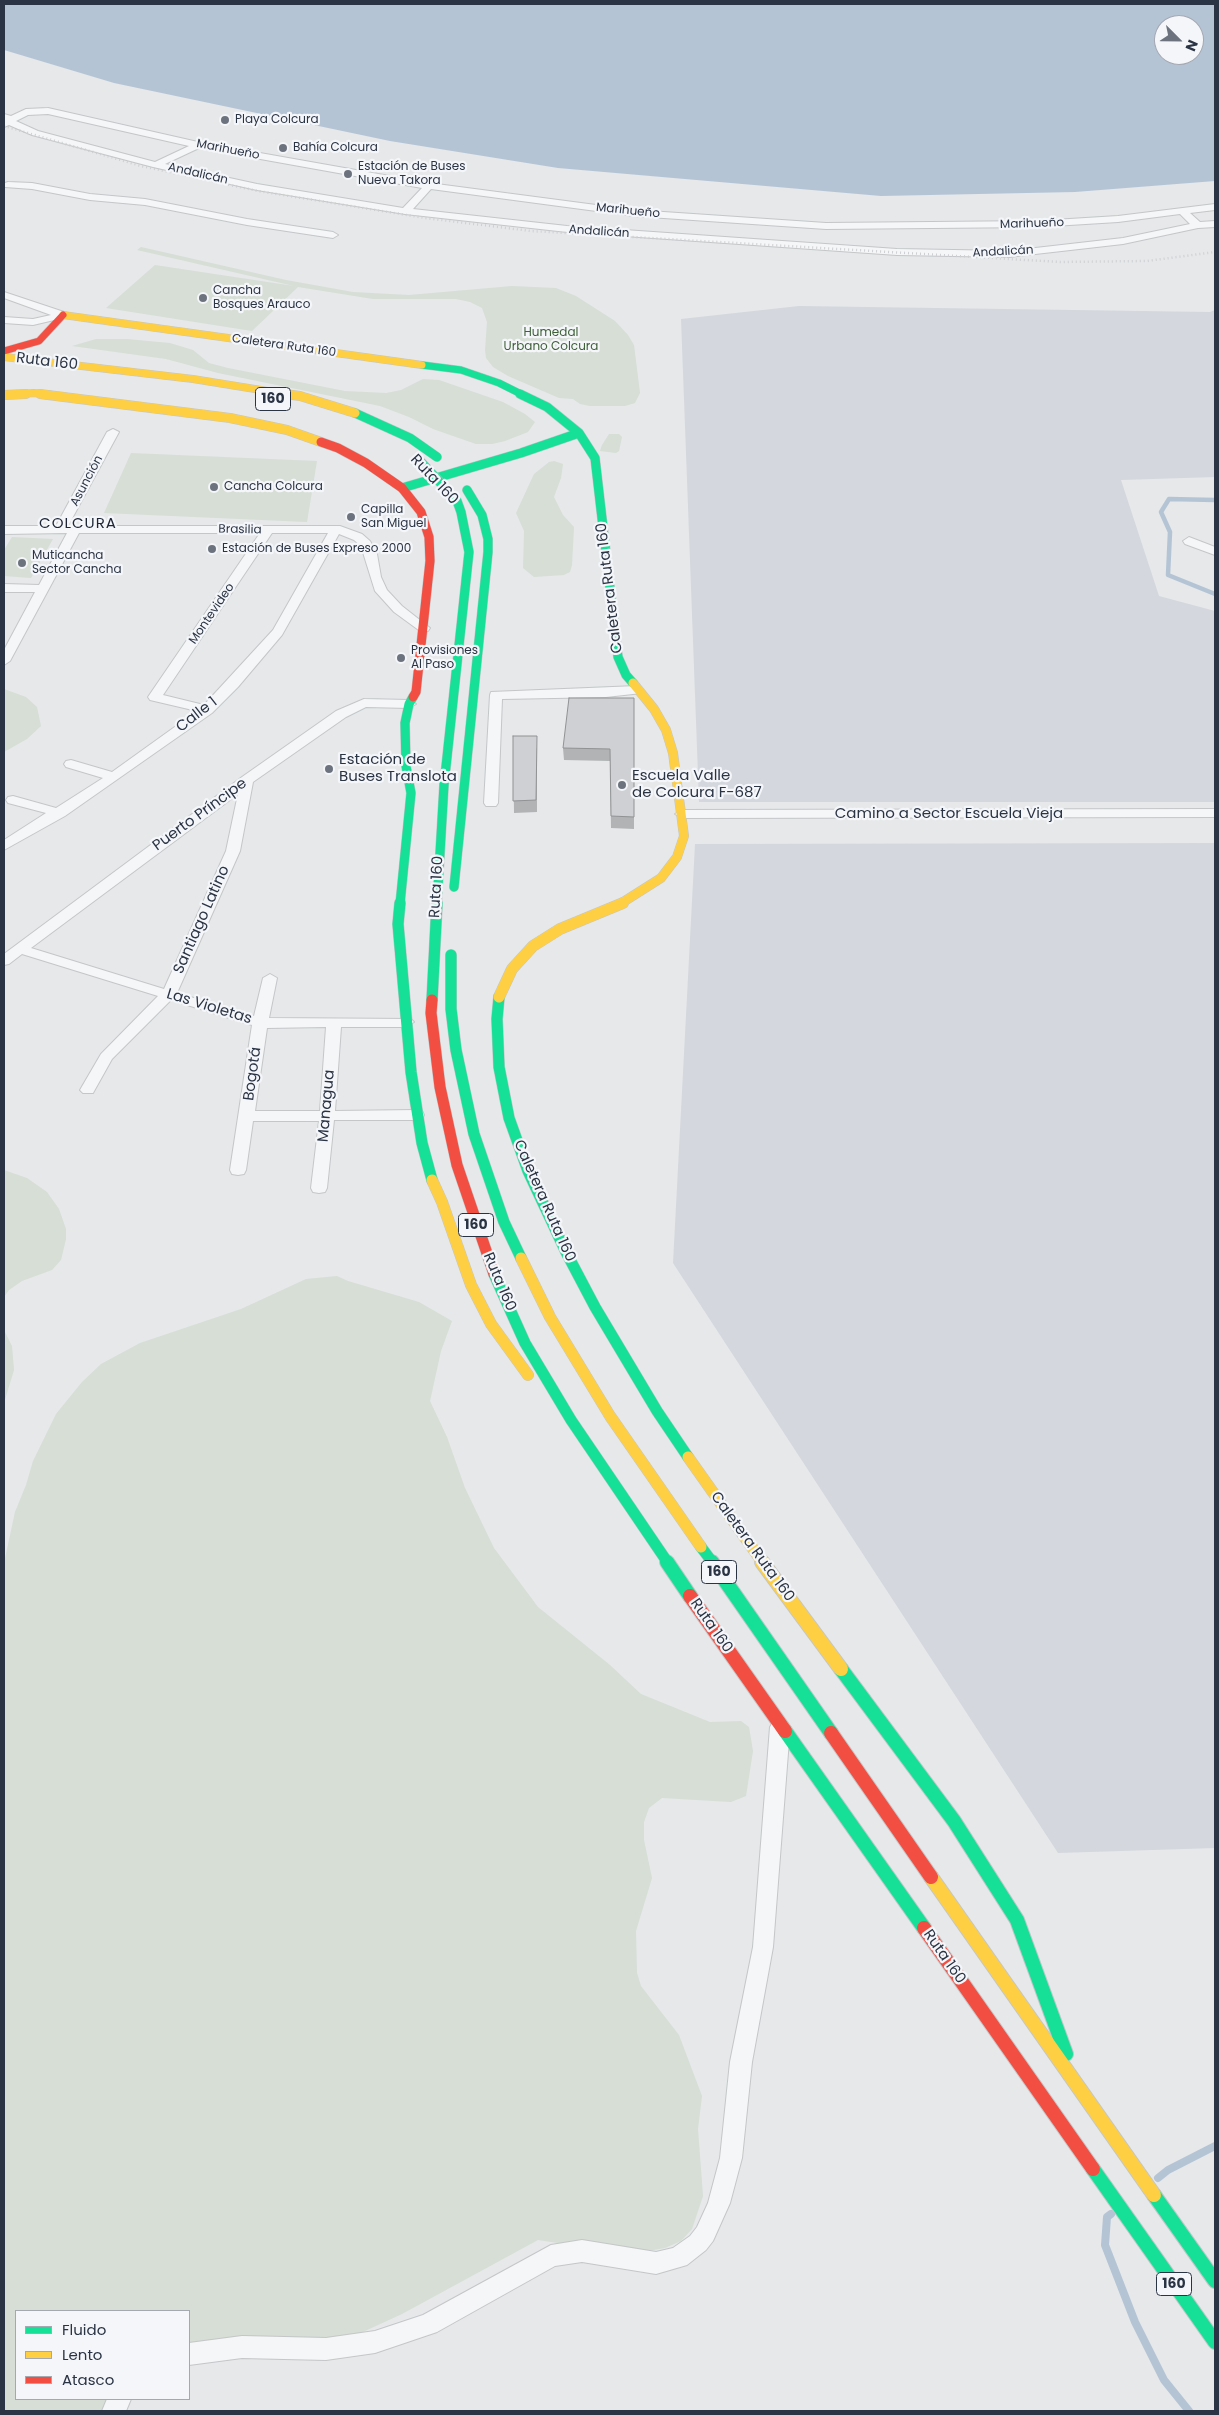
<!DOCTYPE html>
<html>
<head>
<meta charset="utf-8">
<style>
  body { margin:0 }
  #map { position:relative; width:1219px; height:2415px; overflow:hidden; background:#e6e8ea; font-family:Poppins,sans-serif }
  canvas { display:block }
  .frame { position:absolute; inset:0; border:5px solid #2b3445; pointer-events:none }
  .legend { position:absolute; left:15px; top:2310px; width:175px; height:90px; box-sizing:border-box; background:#f4f6f9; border:1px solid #a4a8b1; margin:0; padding:6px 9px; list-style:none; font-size:15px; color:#2b3445 }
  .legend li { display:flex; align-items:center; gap:10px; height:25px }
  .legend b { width:25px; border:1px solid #a4a8b1 }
  .north { position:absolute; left:1154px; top:15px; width:50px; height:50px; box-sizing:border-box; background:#f4f6f9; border:1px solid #a4a8b1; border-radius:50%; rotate:113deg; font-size:14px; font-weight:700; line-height:20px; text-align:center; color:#2b3445 }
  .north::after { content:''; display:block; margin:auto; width:18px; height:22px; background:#6c737f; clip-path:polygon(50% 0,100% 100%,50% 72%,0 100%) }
</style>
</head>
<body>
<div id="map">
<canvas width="1219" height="2415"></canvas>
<div class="frame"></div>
<ul class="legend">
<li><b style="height:6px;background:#16e098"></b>Fluido</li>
<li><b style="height:6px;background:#ffcf43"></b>Lento</li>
<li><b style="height:6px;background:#f24e42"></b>Atasco</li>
</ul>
<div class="north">N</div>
</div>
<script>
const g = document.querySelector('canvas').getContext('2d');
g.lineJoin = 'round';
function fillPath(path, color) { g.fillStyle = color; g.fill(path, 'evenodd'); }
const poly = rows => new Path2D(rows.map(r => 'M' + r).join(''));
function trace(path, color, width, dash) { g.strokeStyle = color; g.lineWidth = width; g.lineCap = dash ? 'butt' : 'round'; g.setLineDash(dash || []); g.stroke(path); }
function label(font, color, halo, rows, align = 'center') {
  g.font = font + ' Poppins,sans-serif'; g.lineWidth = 4.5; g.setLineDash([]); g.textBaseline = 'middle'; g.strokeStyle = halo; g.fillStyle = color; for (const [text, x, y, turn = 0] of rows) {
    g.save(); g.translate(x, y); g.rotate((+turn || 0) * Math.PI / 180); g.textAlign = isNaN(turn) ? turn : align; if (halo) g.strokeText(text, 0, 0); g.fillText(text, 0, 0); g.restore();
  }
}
const built = poly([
  [799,306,1210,312,1215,310,1215,477,1121,480,1159,596,1215,611,1215,802,699,802,681,319],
  [1215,843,1215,1848,1058,1853,673,1263,695,844]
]);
const green = poly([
  [141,247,286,280,353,292,409,295,512,286,556,288,576,296,615,321,628,335,634,345,640,393,635,403,625,406,590,406,580,404,573,399,559,398,508,376,493,367,486,358,485,350,487,322,482,308,470,302,456,299,373,299,298,287,252,331,106,308,155,265,294,286,137,250],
  [96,339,127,339,170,343,193,350,209,363,228,368,345,391,386,393,401,390,423,379,439,380,503,402,525,414,535,422,528,432,505,441,492,444,476,444,433,429,409,417,380,406,218,373,166,359,72,346],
  [609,434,619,434,622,437,619,451,616,453,600,451,602,445],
  [131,453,317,461,307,522,104,513],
  [554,461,563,464,561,478,554,497,563,515,574,527,572,565,570,572,564,575,534,577,523,568,524,531,516,513,534,474,549,462],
  [12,537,53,539,31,578,4,576,4,550],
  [4,689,26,697,37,707,41,726,27,739,4,752],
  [4,1170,27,1178,47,1192,59,1209,66,1229,66,1239,61,1260,52,1270,22,1281,9,1290,4,1297],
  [337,1276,348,1281,419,1302,452,1321,441,1351,430,1401,447,1437,465,1488,494,1548,538,1607,610,1665,641,1694,710,1722,741,1721,749,1727,753,1751,746,1796,731,1802,662,1798,649,1808,644,1822,644,1840,652,1878,636,1931,637,1973,641,1986,679,2035,702,2096,698,2129,703,2196,692,2229,681,2241,665,2248,630,2254,538,2240,402,2314,317,2353,237,2359,189,2354,189,2311,16,2311,16,2399,120,2399,119,2411,4,2411,4,1563,15,1512,26,1485,33,1461,56,1414,82,1382,101,1364,140,1343,241,1309,306,1279],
  [4,1330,12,1346,14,1370,4,1403]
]);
const water = poly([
  [4,4,1215,4,1215,181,1075,192,881,196,558,168,390,141,114,83,4,50],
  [1164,25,1194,25,1194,55,1164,55]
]);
const streamFar1 = poly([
  [1215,500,1169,499,1161,512,1170,532,1168,575,1215,594]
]);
const stream = poly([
  [1158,2178,1168,2170,1215,2146],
  [1111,2214,1107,2217,1105,2245,1135,2322,1164,2380,1189,2411]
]);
const street = poly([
  [48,108,198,142,429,183,634,210,826,223,1037,221,1118,216,1215,204,1215,210,1190,213,1200,222,1215,221,1215,227,1198,228,1123,244,1009,257,897,255,567,232,405,214,257,190,153,167,32,135,9,125,4,127,4,114,11,116,26,109,48,108],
  [48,114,189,146,155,162,38,131,16,121,28,115,48,114],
  [199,148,422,188,403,208,257,184,165,164,199,148],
  [431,189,634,216,826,229,1037,227,1118,222,1180,214,1190,224,1123,238,1009,251,897,249,567,226,413,209,431,189],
  [8,182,32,183,90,194,145,199,247,219,333,232,338,235,333,238,247,225,145,205,90,200,32,189,5,187,5,183,8,182],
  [4,292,67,313,68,315,67,317,33,325,4,323,4,317,33,319,51,315,4,298,4,292],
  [113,429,119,432,68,526,340,526,362,534,370,541,377,554,381,577,387,590,402,606,430,628,428,631,420,631,394,612,375,591,361,546,354,540,339,534,282,635,238,687,212,713,65,816,4,850,4,840,46,813,8,803,6,800,8,797,13,796,56,808,103,778,66,767,64,764,66,761,71,760,112,772,197,711,150,700,148,697,260,533,79,533,10,661,4,665,4,650,35,592,4,592,4,584,39,585,67,533,4,534,4,526,56,526,107,432,113,429],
  [272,533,328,533,273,630,204,705,163,695,272,533],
  [1189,537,1215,547,1215,555,1185,544,1183,541,1189,537],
  [637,686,643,690,642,693,606,697,502,699,498,803,496,806,486,806,484,803,490,695,491,692,637,686],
  [364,699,409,700,416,704,409,708,366,707,346,717,253,782,240,851,177,993,254,1016,263,978,270,974,277,978,269,1018,411,1019,414,1022,406,1027,341,1027,335,1111,416,1110,422,1111,424,1115,422,1119,416,1120,334,1120,327,1188,325,1192,319,1193,313,1192,311,1188,319,1121,253,1121,246,1170,244,1174,238,1175,232,1174,230,1170,252,1025,171,1000,112,1059,93,1093,83,1093,80,1090,101,1054,158,996,22,954,9,964,4,965,4,954,242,777,336,711,364,699],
  [238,794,226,851,164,989,31,948,238,794],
  [326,1027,320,1111,255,1111,267,1028,326,1027],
  [1215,809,1215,817,682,818,675,814,682,810,1215,809],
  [780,1719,787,1722,790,1727,773,1947,752,2062,742,2158,730,2203,713,2241,706,2250,687,2265,656,2274,582,2262,555,2266,437,2332,375,2353,326,2360,242,2358,189,2365,189,2343,242,2336,326,2338,375,2331,423,2315,551,2245,582,2240,656,2252,673,2248,690,2236,697,2227,708,2203,720,2158,730,2062,753,1947,770,1727,773,1722,780,1719],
  [107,2399,131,2399,126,2411,102,2411,107,2399]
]);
const fastFar3 = poly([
  [422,365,461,370,499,383,523,395]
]);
const fastFar2 = poly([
  [520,394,547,407,579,433,595,458,618,657,626,675,633,683],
  [355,413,410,438,437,457],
  [402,488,521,453,579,433],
  [454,887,488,552,488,539,482,515,467,490],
  [400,904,411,793,406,766,405,723,409,704,413,697],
  [437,904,444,785,469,552,461,512,457,501,449,492]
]);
const fastFar1 = poly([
  [400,903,398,924,411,1072,422,1143,432,1180],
  [451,955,451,1009,456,1050,474,1134,504,1222,521,1258],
  [499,997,497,1019,499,1067,509,1118,528,1171,566,1252,595,1307,657,1411,688,1457],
  [432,1000,437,903],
  [494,1274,525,1343,571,1420,668,1563],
  [701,1547,713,1563]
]);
const fast = poly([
  [667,1562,690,1596],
  [712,1562,831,1733],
  [841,1669,954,1821],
  [785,1731,924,1928],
  [954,1821,1017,1920,1066,2054],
  [1093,2169,1215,2342],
  [1154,2195,1215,2281]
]);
const slowFar3 = poly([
  [63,315,422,365],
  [4,357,193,379,292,395],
  [7,395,34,393,53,395]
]);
const slowFar2 = poly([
  [40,394,230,418,287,430,321,442],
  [285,394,300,396,355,413],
  [4,395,26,394],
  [620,904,661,878,677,857,684,836,673,753,666,730,654,709,633,683]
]);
const slowFar1 = poly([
  [499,997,512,969,533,946,560,929,623,903],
  [432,1180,442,1202,471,1285],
  [521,1258,550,1317,610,1416,701,1547],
  [471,1285,491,1324,528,1375],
  [688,1457,763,1563]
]);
const slow = poly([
  [762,1562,841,1669],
  [931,1877,1154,2195]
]);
const jamFar3 = poly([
  [4,351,39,341,63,315]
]);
const jamFar2 = poly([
  [321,442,338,448,366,463,402,488,421,512,429,537,430,561,416,692,413,697]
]);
const jamFar1 = poly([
  [432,1000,431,1013,440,1087,457,1165,494,1274]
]);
const jam = poly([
  [690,1596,785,1731],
  [831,1733,931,1877],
  [924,1928,1093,2169]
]);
const rail = poly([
  [4,126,141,166,258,191,425,218,531,231,1060,262,1147,261,1215,252]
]);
const fastBridge = poly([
  [419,460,449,492]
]);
const wall = poly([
  [634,698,634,829,611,828,610,761,564,760,563,748],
  [513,736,537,748,537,812,514,813]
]);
const building = poly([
  [569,698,634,698,634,817,611,816,610,749,563,748,569,698],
  [513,736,537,736,536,800,513,801,513,736]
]);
const markers = [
  [225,120,5,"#6c737f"],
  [283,148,5,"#6c737f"],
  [348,174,5,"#6c737f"],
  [203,298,5,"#6c737f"],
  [214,487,5,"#6c737f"],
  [351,517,5,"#6c737f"],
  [212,549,5,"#6c737f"],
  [22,563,5,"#6c737f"],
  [401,658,5,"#6c737f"],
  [329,769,5,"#6c737f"],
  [622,785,5,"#6c737f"]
];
const farPoinames = [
  ["Playa Colcura",235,120],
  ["Bahía Colcura",293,148],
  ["Estación de Buses",358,167],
  ["Nueva Takora",358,181],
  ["Cancha",213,291],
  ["Bosques Arauco",213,305],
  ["Cancha Colcura",224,487],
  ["Capilla",361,510],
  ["San Miguel",361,524],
  ["Estación de Buses Expreso 2000",222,549],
  ["Muticancha",32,556],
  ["Sector Cancha",32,570],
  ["Provisiones",411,651],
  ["Al Paso",411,665]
];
const farStreetnames = [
  ["Marihueño",228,150,11],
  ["Andalicán",198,174,13],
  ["Marihueño",628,211,6],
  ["Marihueño",1032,224,-2],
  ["Andalicán",599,232,4],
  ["Andalicán",1003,252,-3],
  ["Caletera Ruta 160",284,346,8],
  ["Asunción",87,481,-62],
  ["Brasilia",240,530,1],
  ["Montevideo",212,614,-56]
];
const farParknames = [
  ["Humedal",551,333],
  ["Urbano Colcura",551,347]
];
const shields = [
  [273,399,35],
  [476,1225,35],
  [719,1572,35],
  [1174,2284,35]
];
const shieldNames = [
  ["160",273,399],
  ["160",476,1225],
  ["160",719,1572],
  ["160",1174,2284]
];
const streetNames = [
  ["Ruta 160",47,362,7],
  ["Ruta 160",434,480,47],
  ["Caletera Ruta 160",610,588,-97],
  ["Calle 1",197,715,-38],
  ["Camino a Sector Escuela Vieja",949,814],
  ["Puerto Príncipe",200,815,-36],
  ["Ruta 160",437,887,-87],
  ["Santiago Latino",202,920,-66],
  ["Las Violetas",209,1007,17],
  ["Bogotá",253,1074,-82],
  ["Managua",327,1106,-85],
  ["Caletera Ruta 160",544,1201,66],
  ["Ruta 160",499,1282,67],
  ["Caletera Ruta 160",752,1547,54],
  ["Ruta 160",711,1626,55],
  ["Ruta 160",944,1957,55]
];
const farQuarternames = [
  ["COLCURA",78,524]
];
const poiNames = [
  ["Estación de",339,760],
  ["Buses Translota",339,777],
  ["Escuela Valle",632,776],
  ["de Colcura F-687",632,793]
];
fillPath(built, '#d4d7dd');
fillPath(green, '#d6ded6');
fillPath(water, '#b4c4d5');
trace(streamFar1, '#b4c4d5', 4.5);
trace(stream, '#b4c4d5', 8);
trace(street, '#c4c6c8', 2);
trace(fastFar3, '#c4c6c8', 8);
trace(fastFar2, '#c4c6c8', 10);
trace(fastFar1, '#c4c6c8', 12);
trace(fast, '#c4c6c8', 16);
trace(slowFar3, '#c4c6c8', 8);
trace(slowFar2, '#c4c6c8', 10);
trace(slowFar1, '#c4c6c8', 12);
trace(slow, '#c4c6c8', 16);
trace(jamFar3, '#c4c6c8', 8);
trace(jamFar2, '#c4c6c8', 10);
trace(jamFar1, '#c4c6c8', 12);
trace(jam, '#c4c6c8', 16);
fillPath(street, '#f5f6f7');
trace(fastFar3, '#16e098', 7);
trace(fastFar2, '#16e098', 9);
trace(fastFar1, '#16e098', 11);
trace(fast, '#16e098', 14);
trace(slowFar3, '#ffcf43', 7);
trace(slowFar2, '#ffcf43', 9);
trace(slowFar1, '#ffcf43', 11);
trace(slow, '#ffcf43', 14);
trace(jamFar3, '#f24e42', 7);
trace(jamFar2, '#f24e42', 9);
trace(jamFar1, '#f24e42', 11);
trace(jam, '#f24e42', 14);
trace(rail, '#cecfd2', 2.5, [1, 3]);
trace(fastBridge, '#b8bbbf', 10, []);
trace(fastBridge, '#16e098', 9);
fillPath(wall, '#b1b3b5');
fillPath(building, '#ced0d3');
trace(building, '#909294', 1);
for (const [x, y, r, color] of markers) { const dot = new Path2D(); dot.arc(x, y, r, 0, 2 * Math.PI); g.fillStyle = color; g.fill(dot); trace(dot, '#f4f6f9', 2); }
label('12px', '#2b3445', '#f4f6f9', farPoinames, 'left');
label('12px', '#2b3445', '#f4f6f9', farStreetnames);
label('12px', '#3f6138', '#f4f6f9', farParknames);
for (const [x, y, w] of shields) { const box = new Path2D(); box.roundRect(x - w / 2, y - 11.5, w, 23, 4); g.fillStyle = '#f4f6f9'; g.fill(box); trace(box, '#2b3445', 1); }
label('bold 14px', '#2b3445', null, shieldNames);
label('15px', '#2b3445', '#f4f6f9', streetNames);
g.letterSpacing = '1px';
label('15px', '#1d2536', '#f4f6f9', farQuarternames);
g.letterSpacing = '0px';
label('15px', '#2b3445', '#f4f6f9', poiNames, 'left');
</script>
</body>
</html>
